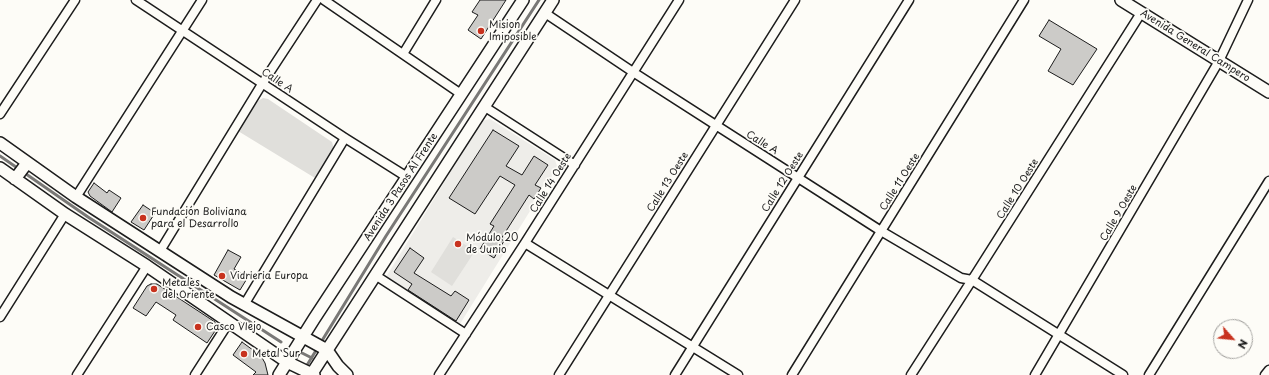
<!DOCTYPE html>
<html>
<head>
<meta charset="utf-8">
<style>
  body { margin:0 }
  #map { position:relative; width:1269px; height:375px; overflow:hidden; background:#fdfcf7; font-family:"Playpen Sans",sans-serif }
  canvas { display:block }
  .north { position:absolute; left:1213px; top:319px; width:40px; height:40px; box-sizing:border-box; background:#fdfcf7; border:1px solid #a3a29f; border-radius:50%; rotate:117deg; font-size:11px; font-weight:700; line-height:16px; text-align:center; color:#1c1c1c }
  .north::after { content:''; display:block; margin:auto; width:14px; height:18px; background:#c8321e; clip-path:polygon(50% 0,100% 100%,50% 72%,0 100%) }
</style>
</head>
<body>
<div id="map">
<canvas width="1269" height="375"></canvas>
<div class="north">N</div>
</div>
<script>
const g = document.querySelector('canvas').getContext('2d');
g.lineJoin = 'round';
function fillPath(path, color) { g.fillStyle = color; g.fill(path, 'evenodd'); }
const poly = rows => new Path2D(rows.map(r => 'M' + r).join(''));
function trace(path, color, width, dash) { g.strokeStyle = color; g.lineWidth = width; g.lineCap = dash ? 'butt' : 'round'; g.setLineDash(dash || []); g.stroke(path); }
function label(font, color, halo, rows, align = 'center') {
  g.font = font + ' "Playpen Sans",sans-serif'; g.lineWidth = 3.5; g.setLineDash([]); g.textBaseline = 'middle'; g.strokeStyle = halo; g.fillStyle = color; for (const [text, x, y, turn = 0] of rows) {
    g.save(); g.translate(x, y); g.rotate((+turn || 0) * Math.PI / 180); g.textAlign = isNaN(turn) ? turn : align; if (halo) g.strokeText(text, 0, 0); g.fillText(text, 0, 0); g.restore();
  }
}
const built = poly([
  [490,119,555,160,557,166,551,178,541,188,534,199,530,211,460,324,386,277,482,121]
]);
const green = poly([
  [263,98,268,99,332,142,334,150,315,178,238,131,258,101],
  [453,237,475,251,452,286,431,272]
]);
const stream = poly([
  [0,156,88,217,281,342],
  [300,352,312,358],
  [301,375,386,236,539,0]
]);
const building = poly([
  [480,0,506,0,481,39,468,30,478,15,472,12,480,0],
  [1049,20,1097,49,1073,85,1048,71,1061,49,1039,36,1049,20],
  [493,130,519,146,506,166,522,175,534,156,548,165,535,185,541,188,534,199,529,195,501,239,504,241,494,258,480,249,494,226,490,224,515,185,500,176,475,214,449,198,493,130],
  [94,183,107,193,109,190,121,198,112,212,90,196,88,192,94,183],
  [143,205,155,213,144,230,131,222,143,205],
  [410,248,424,258,414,273,451,296,455,291,469,300,456,321,408,290,412,284,394,272,410,248],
  [228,250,241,257,234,269,248,277,240,290,214,275,228,250],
  [151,284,157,284,215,322,215,331,207,343,173,320,176,315,156,302,146,316,133,308,147,286,151,284],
  [242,342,261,356,265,363,268,375,253,375,256,372,233,355,242,342]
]);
const street = poly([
  [136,0,345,138,407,177],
  [324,0,461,94],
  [545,13,633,72,881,231,961,278,972,280,1123,375],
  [403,54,436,0],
  [485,107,575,165],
  [0,114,75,0],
  [76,197,202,0],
  [525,243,738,375],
  [160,251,262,84,317,0],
  [375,275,466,334],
  [244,305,345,138],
  [0,317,65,214],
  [77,375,147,266],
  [195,375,229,322],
  [439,375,525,243,679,0],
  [559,375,795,0],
  [675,375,909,0],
  [792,375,1024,0],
  [911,375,972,280,1141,13],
  [1035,375,1219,61,1248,0],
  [1149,375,1269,181],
  [1265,375,1269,370]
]);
const secondary = poly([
  [1121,0,1269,92],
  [0,143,76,197,231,297,327,350,338,366,347,375],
  [0,168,65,214,147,266,287,362,314,375],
  [15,179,27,163],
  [279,375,314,319,523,0],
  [311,375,553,0]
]);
const markers = [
  [481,31,4,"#c8321e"],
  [143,218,4,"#c8321e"],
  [458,244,4,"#c8321e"],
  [222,276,4,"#c8321e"],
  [154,289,4,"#c8321e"],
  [198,327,4,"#c8321e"],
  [244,354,4,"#c8321e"]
];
const poiNames = [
  ["Mision",489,25],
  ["Imiposible",489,37],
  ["Fundación Boliviana",151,212],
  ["para el Desarrollo",151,224],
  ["Módulo 20",466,238],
  ["de Junio",466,250],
  ["Vidrieria Europa",230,276],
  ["Metales",162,283],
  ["del Oriente",162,295],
  ["Casco VIejo",206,327],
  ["Metal Sur",252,354]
];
const streetNames = [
  ["Avenida General Campero",1195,46,32],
  ["Calle A",277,81,34],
  ["Calle A",762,143,32],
  ["Calle 13 Oeste",668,182,-58],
  ["Calle 12 Oeste",783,182,-58],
  ["Calle 11 Oeste",900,182,-58],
  ["Calle 14 Oeste",551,183,-58],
  ["Avenida 3 Pasos Al Frente",401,187,-57],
  ["Calle 10 Oeste",1018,189,-58],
  ["Calle 9 Oeste",1119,213,-60]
];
fillPath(built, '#eeede9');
fillPath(green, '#e0dfdb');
trace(stream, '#797876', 3);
fillPath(building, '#cccbc8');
trace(building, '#1c1c1c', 1);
trace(street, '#1c1c1c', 11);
trace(secondary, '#1c1c1c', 14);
trace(street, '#fdfcf7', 8);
trace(secondary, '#fdfcf7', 11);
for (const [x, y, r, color] of markers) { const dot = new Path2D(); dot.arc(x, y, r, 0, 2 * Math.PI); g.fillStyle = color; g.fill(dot); trace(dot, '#fdfcf7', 1.5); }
label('10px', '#1c1c1c', '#fdfcf7', poiNames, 'left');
label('10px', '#1c1c1c', '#fdfcf7', streetNames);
</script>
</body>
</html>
